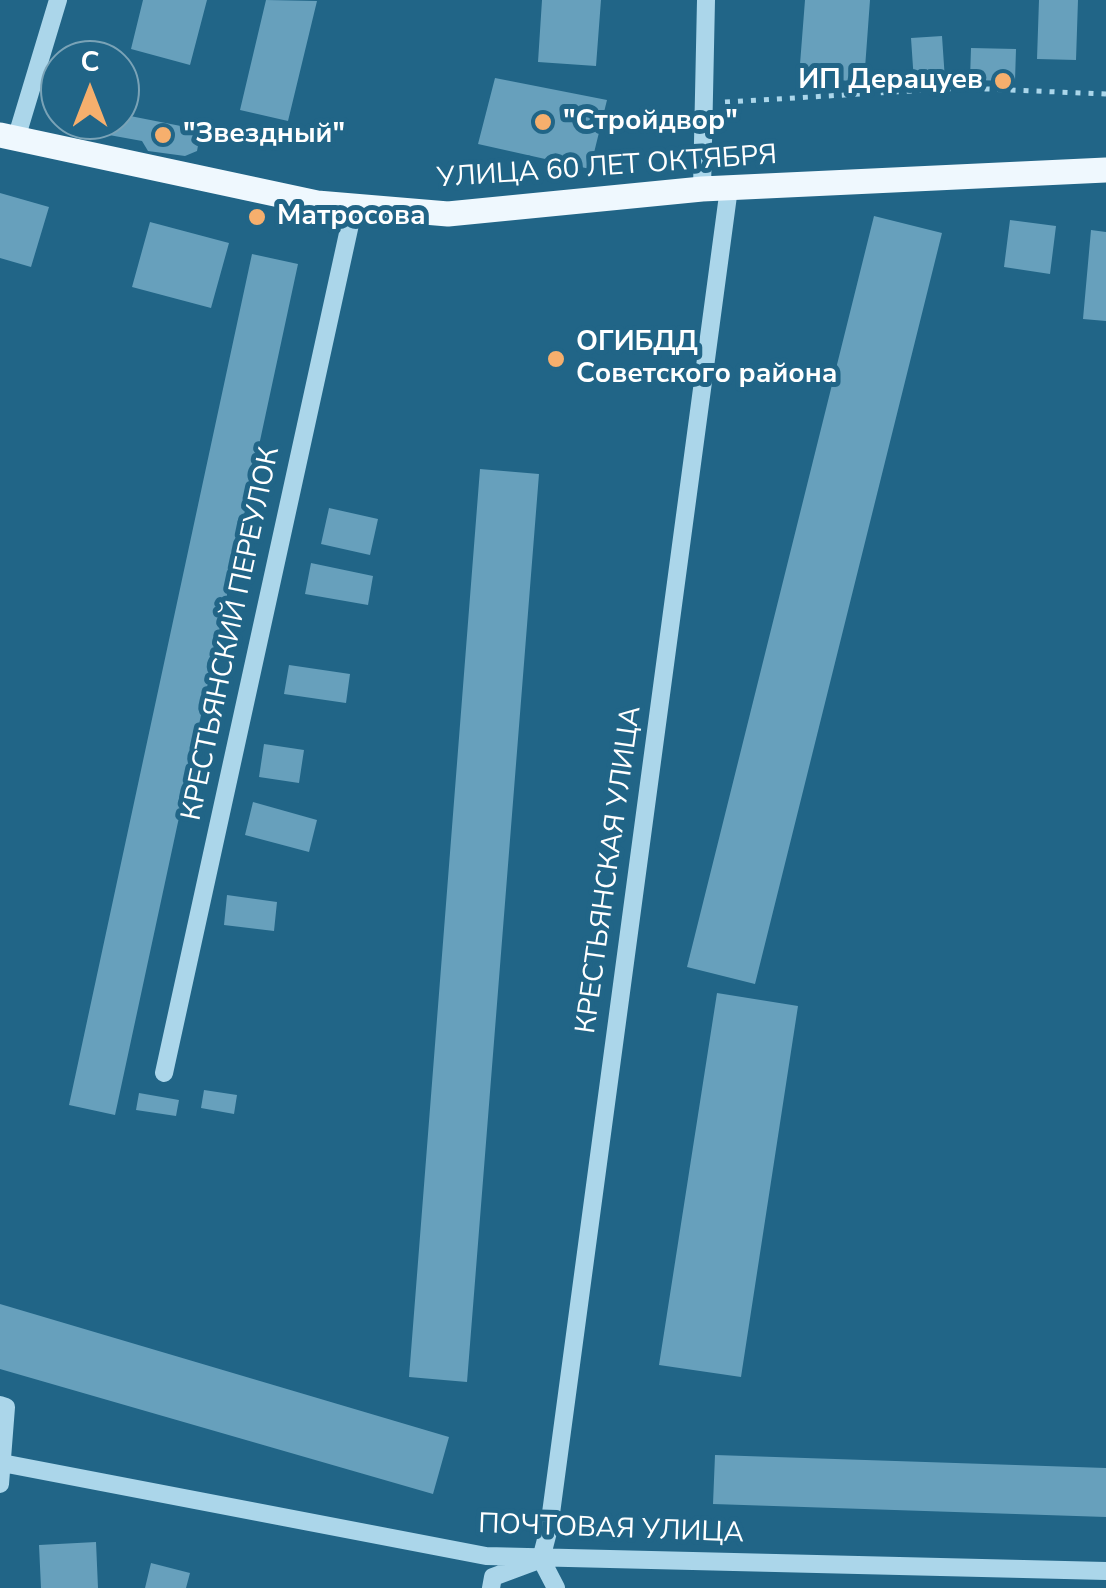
<!DOCTYPE html>
<html>
<head>
<meta charset="utf-8">
<style>
  body { margin:0 }
  #map { position:relative; width:1106px; height:1588px; overflow:hidden; background:#216587; font-family:"Nunito Sans",sans-serif }
  canvas { display:block }
  .north { position:absolute; left:40px; top:40px; width:100px; height:100px; box-sizing:border-box; background:#216587; border:2px solid #7aa3b7; border-radius:50%; rotate:0deg; font-size:28px; font-weight:700; line-height:40px; text-align:center; color:#fff }
  .north::after { content:''; display:block; margin:auto; width:35px; height:45px; background:#f6af6d; clip-path:polygon(50% 0,100% 100%,50% 72%,0 100%) }
</style>
</head>
<body>
<div id="map">
<canvas width="1106" height="1588"></canvas>
<div class="north">С</div>
</div>
<script>
const g = document.querySelector('canvas').getContext('2d');
g.lineJoin = 'round';
function fillPath(path, color) { g.fillStyle = color; g.fill(path, 'evenodd'); }
const poly = rows => new Path2D(rows.map(r => 'M' + r).join(''));
function trace(path, color, width, dash) { g.strokeStyle = color; g.lineWidth = width; g.lineCap = dash ? 'butt' : 'round'; g.setLineDash(dash || []); g.stroke(path); }
function label(font, color, halo, rows, align = 'center') {
  g.font = font + ' "Nunito Sans",sans-serif'; g.lineWidth = 10; g.setLineDash([]); g.textBaseline = 'middle'; g.strokeStyle = halo; g.fillStyle = color; for (const [text, x, y, turn = 0] of rows) {
    g.save(); g.translate(x, y); g.rotate((+turn || 0) * Math.PI / 180); g.textAlign = isNaN(turn) ? turn : align; if (halo) g.strokeText(text, 0, 0); g.fillText(text, 0, 0); g.restore();
  }
}
const building = poly([
  [143,0,207,0,190,65,131,49],
  [266,0,317,1,288,121,240,110],
  [542,0,601,0,596,66,538,62],
  [805,0,870,0,864,82,799,77],
  [1039,0,1078,0,1076,60,1037,59],
  [942,36,945,80,914,82,911,38],
  [971,48,1016,49,1015,81,970,80],
  [495,78,607,100,590,169,478,144],
  [120,114,201,130,197,151,185,156,148,151,142,141,109,135,112,120,120,120],
  [0,193,49,207,31,267,0,258],
  [874,216,942,233,755,984,687,967],
  [1010,220,1056,226,1050,274,1004,267],
  [150,222,229,243,211,308,132,287],
  [1091,230,1106,232,1106,321,1083,319],
  [252,254,298,264,115,1115,69,1105],
  [480,469,539,474,467,1382,409,1377],
  [329,508,378,519,370,555,321,544],
  [311,563,373,576,368,605,305,594],
  [289,665,350,674,346,703,284,694],
  [264,744,304,750,299,783,259,777],
  [253,802,317,820,309,852,245,835],
  [227,895,277,902,274,931,224,925],
  [717,993,798,1006,741,1377,659,1365],
  [204,1090,237,1095,234,1114,201,1108],
  [139,1093,179,1100,176,1116,136,1110],
  [0,1304,449,1437,433,1494,0,1369],
  [715,1455,1106,1468,1106,1517,713,1504],
  [96,1542,98,1588,41,1588,39,1545],
  [151,1563,190,1573,186,1588,145,1588]
]);
const path = poly([
  [725,102,963,88,1106,94]
]);
const minor = poly([
  [16,139,58,0],
  [702,189,706,0],
  [164,1073,354,206],
  [0,1405,6,1407,0,1484],
  [2,1463,486,1556,1106,1571],
  [491,1588,493,1577,536,1561],
  [556,1588,541,1559,549,1528,729,188]
]);
const major = poly([
  [0,135,317,203,448,214,702,189,1106,170]
]);
const markers = [
  [1003,81,10,"#f6af6d"],
  [543,122,10,"#f6af6d"],
  [163,135,10,"#f6af6d"],
  [257,217,10,"#f6af6d"],
  [556,359,10,"#f6af6d"]
];
const poiNames = [
  ["ИП Дерацуев",983,81,"right"],
  ["\"Стройдвор\"",563,122],
  ["\"Звездный\"",183,135],
  ["Матросова",277,217],
  ["ОГИБДД",576,343],
  ["Советского района",576,375]
];
const streetNames = [
  ["УЛИЦА 60 ЛЕТ ОКТЯБРЯ",607,168,-4],
  ["КРЕСТЬЯНСКИЙ ПЕРЕУЛОК",232,634,-78],
  ["КРЕСТЬЯНСКАЯ УЛИЦА",610,870,-82],
  ["ПОЧТОВАЯ УЛИЦА",611,1530,2]
];
fillPath(building, '#67a0bc');
trace(path, '#abd6ea', 5, [5, 8]);
trace(minor, '#abd6ea', 18);
trace(major, '#eff8fe', 25);
for (const [x, y, r, color] of markers) { const dot = new Path2D(); dot.arc(x, y, r, 0, 2 * Math.PI); g.fillStyle = color; g.fill(dot); trace(dot, '#216587', 4); }
label('bold 28px', '#fff', '#216587', poiNames, 'left');
label('28px', '#fff', '#216587', streetNames);
</script>
</body>
</html>
